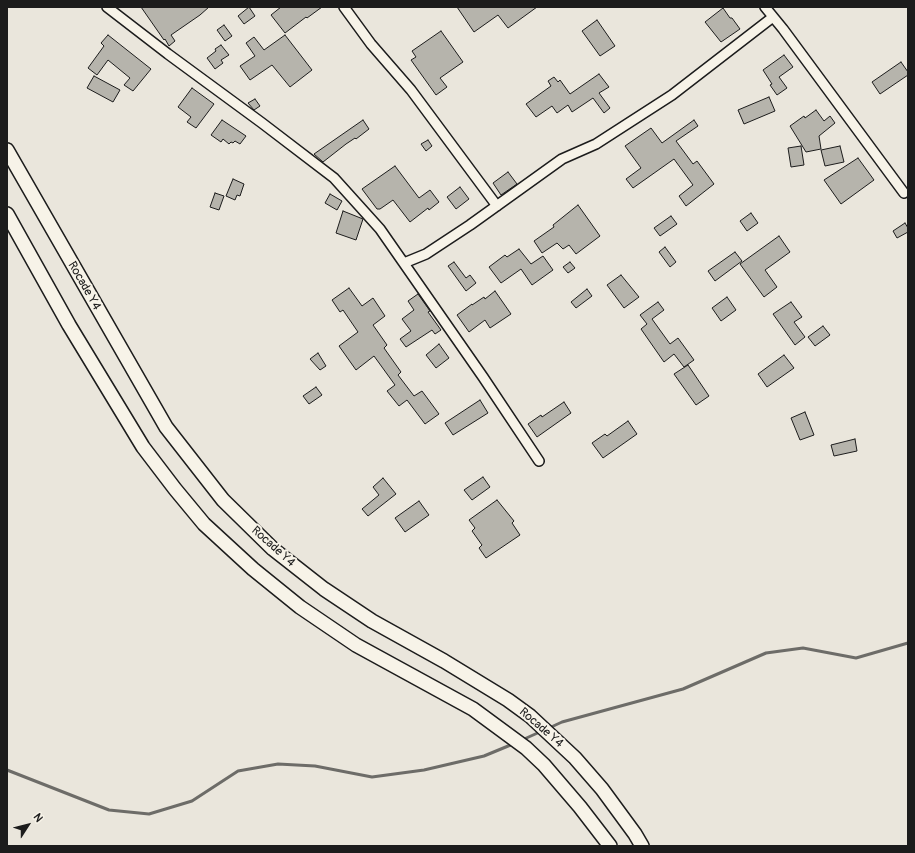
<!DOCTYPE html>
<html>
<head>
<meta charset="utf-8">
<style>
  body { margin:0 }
  #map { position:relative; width:915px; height:853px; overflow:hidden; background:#eae6dc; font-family:Pangolin,sans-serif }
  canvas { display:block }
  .frame { position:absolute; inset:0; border:8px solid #1c1c1c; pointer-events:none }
  .north { position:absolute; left:8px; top:805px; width:40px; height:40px; -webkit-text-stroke:3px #f7f3e8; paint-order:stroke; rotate:54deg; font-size:11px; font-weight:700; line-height:16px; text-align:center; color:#1c1c1c }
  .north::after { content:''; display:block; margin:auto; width:14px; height:18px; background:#1c1c1c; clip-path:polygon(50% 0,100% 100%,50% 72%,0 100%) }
</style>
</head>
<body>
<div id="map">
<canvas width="915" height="853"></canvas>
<div class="frame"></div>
<div class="north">N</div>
</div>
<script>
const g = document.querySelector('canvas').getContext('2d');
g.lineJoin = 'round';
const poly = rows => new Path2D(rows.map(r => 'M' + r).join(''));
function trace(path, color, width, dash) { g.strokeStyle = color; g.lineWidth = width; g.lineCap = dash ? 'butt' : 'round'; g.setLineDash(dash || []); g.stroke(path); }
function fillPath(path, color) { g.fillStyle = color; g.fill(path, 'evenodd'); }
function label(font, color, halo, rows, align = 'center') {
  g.font = font + ' Pangolin,sans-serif'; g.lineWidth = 4; g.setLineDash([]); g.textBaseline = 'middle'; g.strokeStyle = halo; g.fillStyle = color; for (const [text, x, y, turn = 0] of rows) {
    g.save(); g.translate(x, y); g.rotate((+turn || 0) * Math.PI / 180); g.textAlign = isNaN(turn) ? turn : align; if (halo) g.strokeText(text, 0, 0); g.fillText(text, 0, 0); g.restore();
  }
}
const stream = poly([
  [549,728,562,722,683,689,766,653,803,648,856,658,908,643],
  [522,740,542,731],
  [7,770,109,810,149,814,192,801,238,771,278,764,315,766,372,777,424,770,484,756,513,744]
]);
const building = poly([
  [141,7,209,7,200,15,171,35,175,41,169,46,165,39,164,40,141,7],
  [249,7,255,16,244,24,238,16,249,7],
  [281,7,322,7,307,18,306,17,285,33,271,15,281,7],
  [457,7,537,7,508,28,498,15,474,32,457,7],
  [723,8,730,18,732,18,740,29,721,42,705,22,723,8],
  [597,20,615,46,600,56,582,31,597,20],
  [224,25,232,36,225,41,217,30,224,25],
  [441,31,463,62,440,78,447,87,436,95,411,60,416,57,412,51,441,31],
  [108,35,151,69,133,91,124,85,130,78,108,60,97,75,88,68,104,46,101,43,108,35],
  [285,35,312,70,290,87,272,65,250,80,240,66,255,56,246,43,254,37,264,50,285,35],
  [221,45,229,55,221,60,223,63,215,69,207,58,216,51,215,49,221,45],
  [784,55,793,67,779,77,787,88,777,95,770,85,772,84,763,70,784,55],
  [901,62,908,72,908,75,880,94,872,82,901,62],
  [599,74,609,87,599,93,610,108,604,113,593,98,572,112,568,105,557,113,552,106,536,117,526,104,551,86,548,81,554,77,558,82,560,80,570,94,599,74],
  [94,76,120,90,113,102,87,88,94,76],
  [192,88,214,104,196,128,187,122,191,117,178,107,192,88],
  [769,97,775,111,744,124,738,110,769,97],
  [255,99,260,106,254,110,248,103,255,99],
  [816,110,824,121,830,116,835,123,819,136,821,149,806,152,790,126,804,116,805,118,816,110],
  [222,120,246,136,240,144,235,141,233,143,231,142,229,144,223,139,221,142,211,135,222,120],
  [363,120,369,129,356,139,355,138,346,144,323,162,314,154,363,120],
  [694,120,698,126,676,141,693,164,697,161,714,184,686,206,679,196,693,185,674,159,633,188,626,179,641,168,625,146,651,128,662,143,694,120],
  [428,140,432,146,426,151,421,144,428,140],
  [801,146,804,165,791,167,788,148,801,146],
  [840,146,844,162,825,166,821,150,840,146],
  [858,158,874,180,841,204,824,180,858,158],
  [395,166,419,198,430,190,439,202,429,210,428,208,410,222,393,200,380,209,377,209,362,189,395,166],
  [508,172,517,184,501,195,493,183,508,172],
  [233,179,244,184,240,196,237,195,235,200,226,196,233,179],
  [460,187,469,199,456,209,447,197,460,187],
  [215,193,224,196,219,210,210,207,215,193],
  [330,194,342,201,337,210,325,203,330,194],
  [578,205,600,236,576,254,569,245,563,249,557,243,542,253,534,241,554,227,553,225,578,205],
  [343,211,363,219,356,240,336,233,343,211],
  [751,213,758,223,747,231,740,221,751,213],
  [671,216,677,224,660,236,654,228,671,216],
  [905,223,908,228,908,232,897,238,893,231,905,223],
  [779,236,790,252,765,270,777,287,764,297,740,264,779,236],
  [665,247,676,262,670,267,659,252,665,247],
  [519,249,531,264,543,256,553,270,532,285,521,269,501,283,489,267,505,255,507,257,519,249],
  [735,252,742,261,715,281,708,271,735,252],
  [454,262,466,278,470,275,476,283,466,291,448,266,454,262],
  [570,262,575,268,568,273,563,267,570,262],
  [621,275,639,297,624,308,607,285,621,275],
  [349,288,362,306,373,298,385,316,373,325,387,345,384,348,401,372,398,375,414,396,422,391,439,414,425,424,407,400,399,406,387,391,395,385,374,356,356,370,339,346,358,332,343,310,340,312,332,300,349,288],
  [587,289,592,296,576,308,571,302,587,289],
  [495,291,511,314,490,328,485,320,469,332,457,315,472,304,472,305,484,297,485,299,495,291],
  [418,294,430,311,428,312,441,330,435,334,432,330,406,347,400,339,411,331,402,319,414,310,408,301,418,294],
  [727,297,736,310,721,321,712,308,727,297],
  [658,302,664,310,652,319,670,344,678,338,694,360,684,367,674,354,664,362,641,329,647,324,640,315,658,302],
  [791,302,802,317,794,322,805,337,795,345,773,314,791,302],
  [823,326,830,335,815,346,808,337,823,326],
  [439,344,449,358,436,368,426,355,439,344],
  [318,353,326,366,320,370,310,359,318,353],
  [784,355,794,368,767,387,758,374,784,355],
  [688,365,709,396,696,405,674,374,688,365],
  [316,387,322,395,309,404,303,396,316,387],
  [480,400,488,413,453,435,445,423,480,400],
  [564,402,571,413,537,437,528,424,541,415,542,417,564,402],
  [805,412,814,435,800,440,791,418,805,412],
  [628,421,637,434,603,458,592,443,605,434,607,436,628,421],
  [855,439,857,451,834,456,831,445,855,439],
  [483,477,490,487,472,500,464,490,483,477],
  [383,478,396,494,368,516,362,509,379,495,373,487,383,478],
  [497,500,514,521,512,523,520,535,486,558,479,548,482,545,472,531,475,528,469,520,497,500],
  [419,501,429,515,405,532,395,518,419,501]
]);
const minor = poly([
  [107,7,168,54,262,123,334,178,380,229,483,377,539,461],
  [344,7,371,44,411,90,497,206],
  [765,7,783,29,904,193],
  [404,263,426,254,470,225,562,159,596,144,672,95,773,17]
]);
const highway = poly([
  [7,150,166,427,223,500,273,549,324,589,372,621,444,661,508,700,530,716,575,758,602,789,635,834,642,846],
  [7,214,69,325,143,447,175,489,204,524,253,569,300,607,356,645,473,709,526,748,544,765,580,807,610,846]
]);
const streetNames = [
  ["Rocade Y4",84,286,60],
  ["Rocade Y4",273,547,42],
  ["Rocade Y4",541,728,41]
];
trace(stream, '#6d6c68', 3);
fillPath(building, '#b6b4ac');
trace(building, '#1c1c1c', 1);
trace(minor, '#1c1c1c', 12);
trace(highway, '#1c1c1c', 16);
trace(minor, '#f7f3e8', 9);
trace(highway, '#f7f3e8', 13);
label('12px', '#1c1c1c', '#f7f3e8', streetNames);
</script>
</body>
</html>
